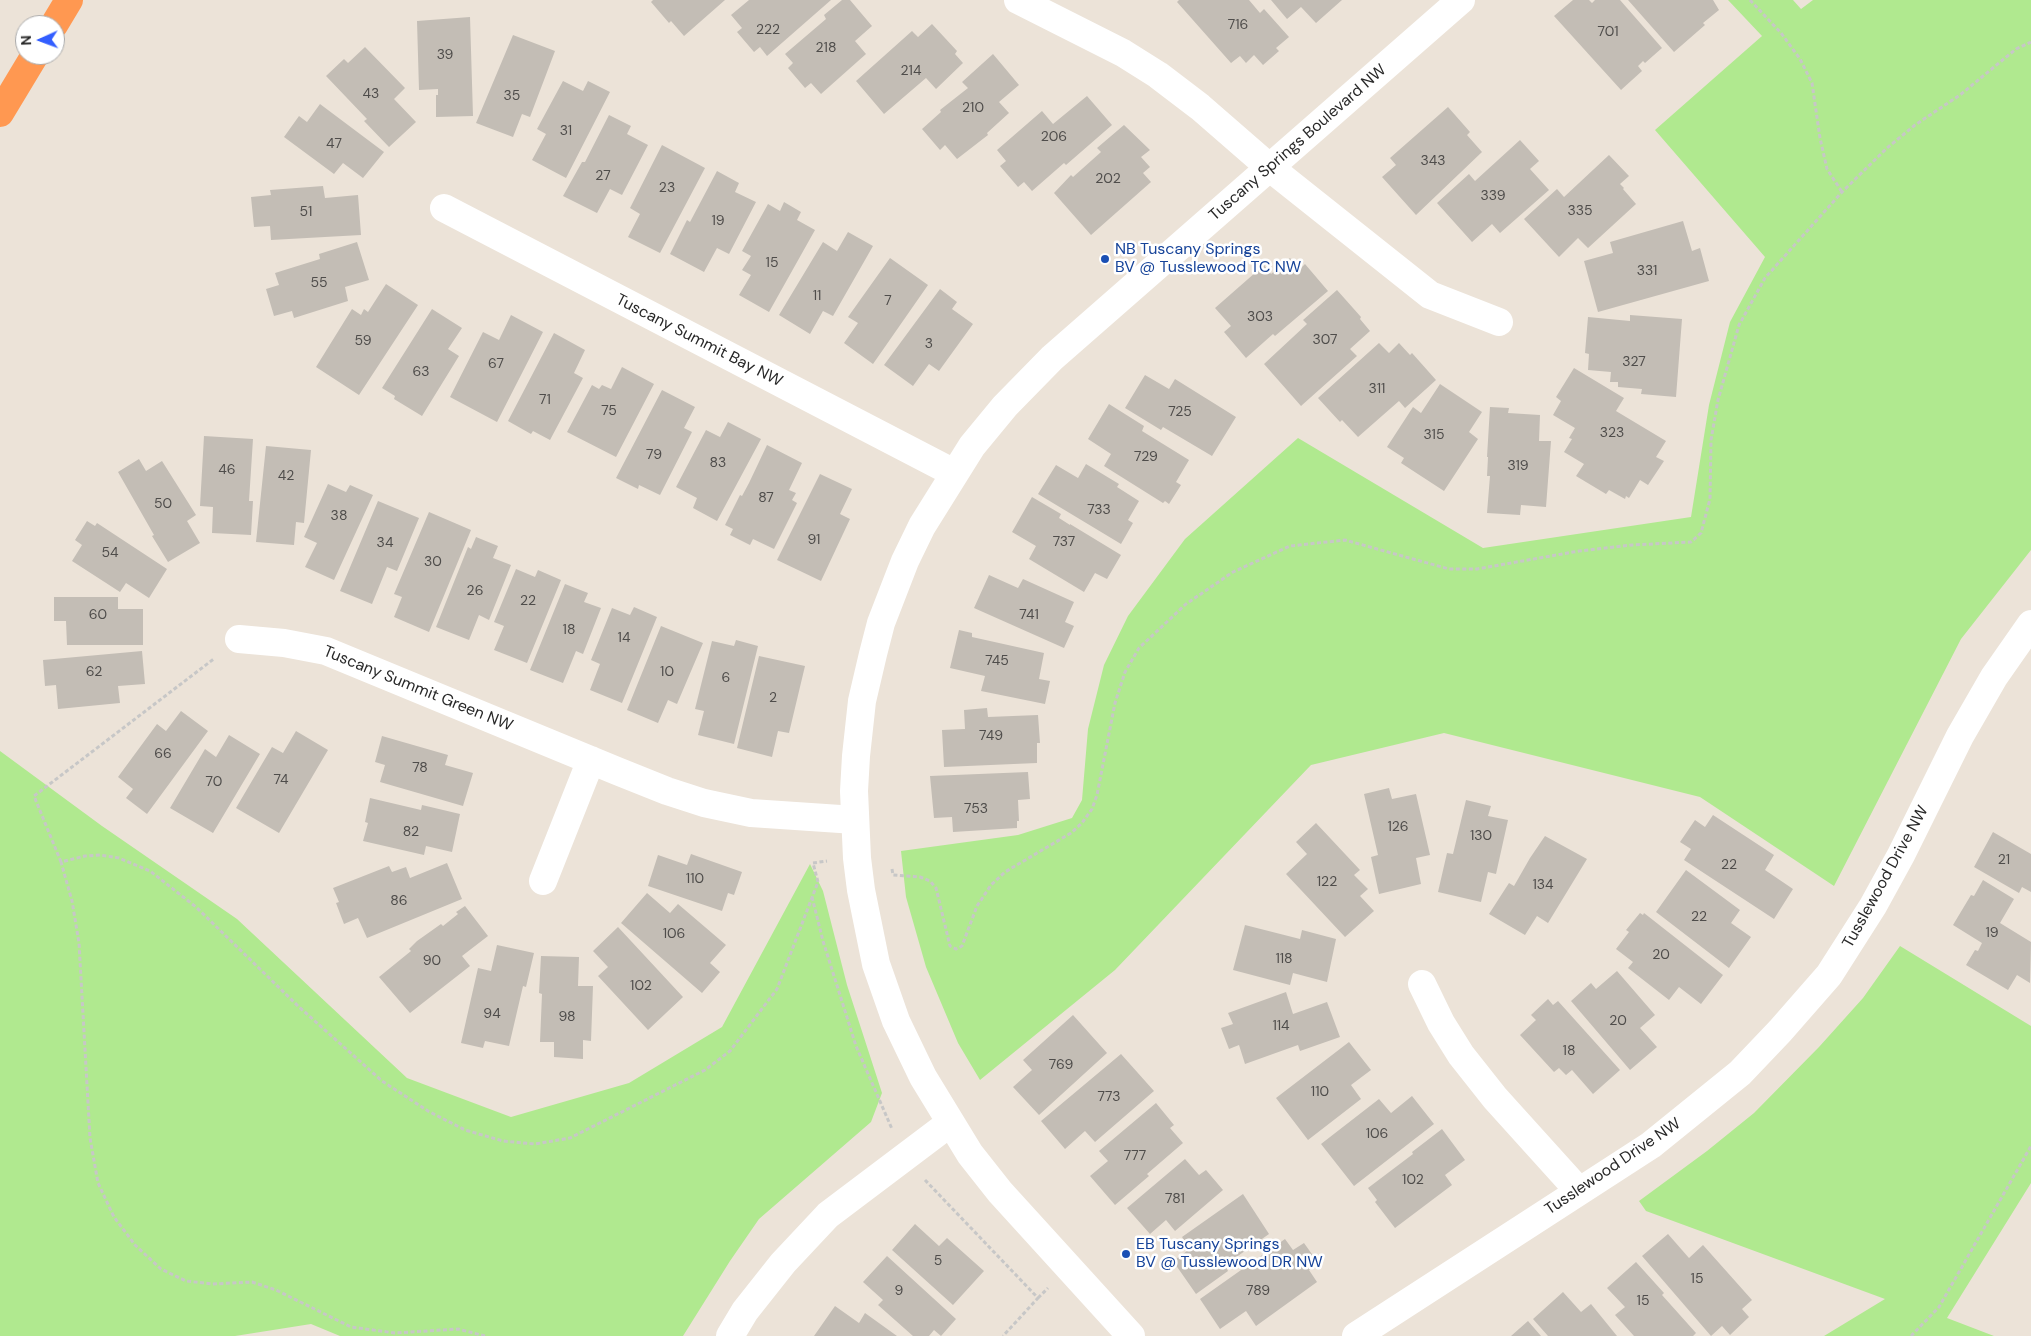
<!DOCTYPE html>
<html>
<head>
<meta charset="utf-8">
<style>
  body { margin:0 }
  #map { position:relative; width:2031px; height:1336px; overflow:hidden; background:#ece3d8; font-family:"DM Sans",sans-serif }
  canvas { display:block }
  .north { position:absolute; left:15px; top:15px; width:50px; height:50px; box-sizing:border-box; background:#fff; border:1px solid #a9a9a9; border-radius:50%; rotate:268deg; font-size:14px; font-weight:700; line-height:20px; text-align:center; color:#282828 }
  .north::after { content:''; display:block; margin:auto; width:18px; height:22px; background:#335eff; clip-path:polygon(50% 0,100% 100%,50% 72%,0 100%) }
</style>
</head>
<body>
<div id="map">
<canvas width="2031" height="1336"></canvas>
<div class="north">N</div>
</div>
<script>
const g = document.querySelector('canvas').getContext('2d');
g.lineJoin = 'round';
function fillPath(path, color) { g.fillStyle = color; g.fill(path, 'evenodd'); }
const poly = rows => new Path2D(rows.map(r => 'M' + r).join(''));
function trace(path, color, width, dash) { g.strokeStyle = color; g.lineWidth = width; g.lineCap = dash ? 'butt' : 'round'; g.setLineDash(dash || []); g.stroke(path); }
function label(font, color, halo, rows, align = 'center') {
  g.font = font + ' "DM Sans",sans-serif'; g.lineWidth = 5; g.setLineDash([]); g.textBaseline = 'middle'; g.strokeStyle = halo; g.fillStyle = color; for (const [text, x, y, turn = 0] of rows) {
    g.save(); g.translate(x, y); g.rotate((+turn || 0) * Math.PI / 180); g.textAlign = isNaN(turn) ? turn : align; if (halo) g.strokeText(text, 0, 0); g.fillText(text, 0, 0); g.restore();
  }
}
const green = poly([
  [1728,0,1793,0,1801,9,1813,0,2031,0,2031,550,1961,639,1834,886,1700,797,1444,733,1311,765,1115,970,980,1080,958,1043,926,967,906,897,901,851,1018,835,1072,818,1082,800,1088,729,1104,665,1128,616,1185,539,1298,438,1483,548,1691,517,1709,405,1730,322,1765,257,1655,130,1762,36],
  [0,751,102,826,237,919,407,1078,511,1117,629,1083,722,1027,810,864,823,891,847,985,882,1093,871,1122,759,1219,730,1261,683,1336,340,1336,311,1324,235,1336,0,1336],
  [1900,946,2031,1026,2031,1183,1947,1318,1994,1336,1824,1336,1885,1299,1646,1211,1639,1201,1707,1151,1754,1113,1819,1047,1863,998]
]);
const building = poly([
  [653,0,725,0,684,36,671,21,669,23,651,2],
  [749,0,831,0,767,56,760,47,754,52,737,32,742,28,731,15],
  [842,0,850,0,872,26,855,41,866,54,821,94,811,83,805,88,788,68,793,63,785,54,826,19,824,15],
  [1179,0,1249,0,1260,13,1264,9,1289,37,1276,48,1279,51,1263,65,1254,55,1246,63,1240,56,1231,63,1177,2],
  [1271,0,1342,0,1316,23,1301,7,1287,19],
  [1573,0,1589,0,1592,3,1595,0,1620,0,1662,48,1645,63,1643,61,1638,66,1642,71,1621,90,1554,16],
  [1628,0,1713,0,1719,10,1703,23,1705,25,1674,52],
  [470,17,473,116,436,117,436,95,438,95,438,89,419,90,417,21],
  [932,24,957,51,955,54,963,63,936,89,926,78,884,114,856,81,912,31,918,37],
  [513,35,555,51,530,117,522,114,513,137,476,123],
  [365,47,405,88,394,99,416,122,389,147,364,121,367,119,326,76,344,59,348,63],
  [993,54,1019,85,999,102,1009,113,987,133,988,135,957,159,945,145,940,150,922,129,941,112,940,110,968,88,962,82],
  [563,81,583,91,588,81,610,92,566,178,532,160,546,134,537,129],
  [1087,96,1112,125,1066,165,1064,163,1032,191,1024,182,1018,187,1000,166,1006,161,997,150,1042,111,1053,124],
  [320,104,384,152,363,178,343,163,334,174,284,137,299,116,307,122],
  [1448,107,1470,132,1467,135,1482,152,1416,215,1382,177,1396,165,1390,158],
  [609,115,631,126,627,134,648,145,622,195,610,189,597,213,563,196,582,162,585,162],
  [1124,125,1150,150,1141,157,1150,167,1143,173,1151,182,1091,235,1054,193,1071,175,1073,177,1101,152,1097,148],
  [1520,140,1539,161,1530,169,1549,190,1500,233,1492,224,1472,242,1437,203,1469,174,1475,181],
  [662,145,705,168,660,253,628,237,640,214,630,208],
  [1609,155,1629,176,1620,184,1624,188,1623,189,1636,204,1588,248,1578,238,1559,257,1524,219,1557,189,1564,197],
  [717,171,739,183,735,192,756,202,729,254,717,248,704,272,670,254,687,220,690,222],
  [323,186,325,198,358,195,361,235,271,240,270,226,254,227,251,197,271,195,270,190],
  [784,202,801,212,797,220,815,230,769,312,739,295,751,275,742,270,751,256,742,251,768,204,780,211],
  [1683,221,1692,251,1700,248,1709,281,1598,312,1584,261,1613,253,1610,242],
  [848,232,873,246,833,316,823,311,810,334,779,315,823,242,837,251],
  [357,242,369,280,345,287,348,301,294,318,292,311,274,316,266,289,279,285,275,273,320,259,319,254],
  [890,258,928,285,873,364,844,343,858,323,848,317],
  [1290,258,1300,269,1305,264,1328,291,1275,336,1273,334,1246,358,1224,332,1231,326,1215,308,1264,265,1271,274],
  [386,284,418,305,359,395,316,367,352,309,361,315,364,309,368,312],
  [940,289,957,302,952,309,973,324,939,371,929,364,913,386,884,365],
  [1337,290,1361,317,1360,319,1370,331,1350,349,1357,356,1301,406,1264,364,1307,324,1303,320],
  [432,309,462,328,448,349,459,356,422,416,394,399,395,396,382,388],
  [511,315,543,332,497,422,450,397,483,332,499,340],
  [1630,315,1682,319,1676,397,1641,394,1642,389,1618,387,1618,382,1610,382,1611,372,1588,370,1589,354,1585,353,1588,317,1630,321],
  [554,333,585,350,574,373,583,378,550,440,533,431,531,434,508,421],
  [1379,343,1389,353,1399,343,1410,355,1412,353,1436,380,1405,408,1399,401,1358,437,1342,420,1340,422,1318,398],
  [622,367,654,384,616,457,567,432,592,385,599,389,602,385,611,389],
  [1574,368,1624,398,1616,411,1666,441,1656,457,1664,461,1648,485,1640,480,1629,498,1626,496,1625,499,1609,490,1606,494,1576,476,1584,464,1564,452,1572,439,1569,438,1575,428,1553,415,1561,401,1556,397],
  [1145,375,1169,389,1175,379,1236,417,1212,456,1163,427,1161,430,1125,408],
  [1440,384,1482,412,1469,432,1478,439,1444,491,1401,463,1404,458,1387,447,1413,407,1421,413],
  [662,390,695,407,684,428,692,432,660,495,639,485,638,489,616,478],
  [1109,404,1144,426,1142,431,1189,460,1176,482,1181,485,1169,504,1165,501,1163,503,1104,466,1111,454,1088,439],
  [1490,407,1509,408,1508,413,1540,415,1539,441,1551,441,1546,507,1521,505,1520,515,1487,513,1490,476,1487,476,1488,457,1487,457],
  [728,422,761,439,717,521,693,508,697,498,676,487,706,430,720,437],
  [204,436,253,439,249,501,253,501,251,535,212,533,213,507,200,506],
  [767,445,802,463,789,490,796,493,792,500,797,503,774,549,753,539,750,545,730,535,733,529,725,525,740,495,742,496,749,483],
  [266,446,311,450,304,523,296,522,294,545,256,542],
  [139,459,146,471,162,461,196,515,187,521,200,543,168,562,152,536,154,535,118,472],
  [1086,464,1119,484,1117,487,1139,501,1128,520,1133,523,1121,544,1038,494,1056,465,1078,478],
  [820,474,852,489,840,514,850,519,821,581,777,560],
  [328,484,346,492,350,485,373,495,334,580,305,567,317,543,304,537],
  [1032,497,1061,514,1059,518,1070,525,1070,524,1121,555,1107,579,1095,573,1084,592,1029,559,1036,546,1012,532],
  [378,501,419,518,397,571,387,567,372,604,340,591],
  [429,512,471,530,429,632,394,617,402,597,394,594],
  [87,521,95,526,97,523,167,569,149,598,126,583,120,592,72,561,82,545,75,540],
  [476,537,498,546,493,558,511,565,489,620,479,615,469,640,436,627,468,547,471,549],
  [516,569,535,577,538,570,561,580,527,663,494,650,504,626,494,622],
  [989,575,1018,588,1023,579,1074,602,1065,622,1074,626,1064,648,974,608],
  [565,584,588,593,584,602,601,608,583,654,576,651,563,683,530,670],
  [54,597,118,597,118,609,143,609,143,645,67,645,66,621,54,621],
  [634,607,657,617,622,703,590,690,600,664,591,660,612,608,630,615],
  [661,626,703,643,677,704,668,700,658,723,627,710],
  [959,630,972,633,972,637,1044,653,1039,679,1050,681,1045,704,981,691,985,676,950,668],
  [736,640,758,646,734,744,698,735,704,711,695,709,712,641,734,646],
  [142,651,145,684,118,686,120,703,58,709,56,685,45,686,43,660],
  [759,656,805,666,789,733,778,731,772,757,737,748],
  [987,708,988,717,1038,715,1040,743,1037,743,1037,763,944,767,942,730,965,729,964,710],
  [181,711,208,731,147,814,126,798,133,789,118,777,157,724,166,731],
  [296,731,328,750,279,833,236,808,272,747,283,753],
  [229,735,260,754,213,833,170,808,205,749,216,757],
  [382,736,448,755,445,765,473,773,463,806,380,782,385,765,375,762],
  [1028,772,1030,799,1018,800,1019,821,1017,821,1017,828,953,832,952,817,934,818,930,776],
  [1389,788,1392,799,1416,794,1430,855,1416,858,1421,884,1379,894,1371,857,1378,855,1364,794],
  [370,798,421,810,422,805,460,814,452,852,426,846,424,855,363,841,368,823,365,822],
  [1466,800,1491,806,1488,816,1508,820,1496,874,1488,872,1481,902,1438,892,1447,853,1453,854],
  [1713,815,1774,855,1765,870,1793,889,1774,919,1684,860,1691,849,1680,842,1695,820,1705,827],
  [1316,823,1360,870,1354,875,1368,889,1360,896,1374,911,1345,937,1286,874,1307,854,1296,842],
  [1993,832,2031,854,2031,892,2022,887,2019,893,1974,867],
  [1545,836,1587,859,1548,923,1537,916,1525,935,1489,914,1509,883,1514,886,1530,858],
  [691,854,742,872,734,895,728,893,722,911,648,886,658,855,687,865],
  [447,863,462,899,367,938,358,918,344,924,336,903,339,902,333,888,389,866,392,872,406,867,410,878],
  [1686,870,1740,910,1731,923,1751,937,1729,968,1656,912],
  [1983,880,2014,899,2000,923,2031,942,2030,983,2017,975,2008,990,1966,965,1975,950,1978,951,1982,943,1953,925,1971,895,1974,896],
  [647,893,670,913,678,904,726,945,710,963,720,972,702,993,621,923],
  [465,906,488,936,462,956,470,966,410,1013,379,977,411,951,409,949,417,941,441,924,443,926,458,914,456,912],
  [1640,913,1643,915,1644,913,1723,975,1701,1004,1679,987,1669,1000,1628,968,1633,962,1616,949,1629,932,1626,930],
  [1245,925,1300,939,1302,930,1336,939,1327,982,1293,973,1290,985,1233,970],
  [618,927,683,997,648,1030,598,976,608,967,593,951],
  [497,945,534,953,526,987,523,986,509,1046,485,1041,483,1048,461,1043,478,968,491,971],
  [541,956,579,957,578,986,593,986,591,1041,583,1040,583,1059,554,1057,554,1042,540,1042,542,994,539,993],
  [1617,971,1655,1015,1640,1028,1657,1047,1630,1070,1571,1001,1591,983,1596,989],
  [1286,992,1293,1014,1327,1002,1340,1037,1300,1051,1298,1045,1245,1064,1239,1045,1229,1049,1221,1028,1233,1024,1228,1013],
  [1548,999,1553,1005,1558,1001,1620,1070,1593,1094,1572,1070,1566,1075,1559,1068,1554,1072,1520,1035,1536,1020,1531,1015],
  [1073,1015,1107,1053,1039,1115,1013,1087,1032,1070,1023,1060],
  [1349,1042,1371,1070,1351,1085,1361,1099,1308,1140,1276,1098],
  [1121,1054,1154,1091,1095,1142,1085,1131,1065,1149,1041,1121],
  [1412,1096,1434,1124,1354,1186,1321,1144,1379,1099,1391,1113],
  [1156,1103,1174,1125,1170,1128,1183,1143,1147,1174,1149,1176,1115,1205,1090,1176,1108,1161,1099,1151],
  [1442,1129,1465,1160,1445,1175,1452,1185,1395,1228,1375,1202,1377,1200,1368,1188,1413,1154,1412,1152],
  [1185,1159,1199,1175,1206,1170,1223,1190,1175,1231,1166,1220,1150,1234,1127,1208],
  [1243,1194,1269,1234,1225,1265,1228,1271,1196,1294,1173,1261,1190,1249,1182,1237],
  [915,1224,939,1246,947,1238,984,1271,953,1305,892,1250],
  [1668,1234,1689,1258,1703,1245,1752,1300,1742,1309,1749,1317,1730,1335,1722,1326,1711,1336,1642,1256],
  [1285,1239,1293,1250,1304,1243,1319,1264,1309,1270,1317,1282,1256,1326,1246,1311,1220,1329,1200,1299],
  [887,1256,956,1319,941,1336,934,1330,929,1336,913,1336,878,1305,883,1300,863,1282],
  [1636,1262,1664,1293,1662,1295,1696,1333,1693,1336,1634,1336,1615,1315,1625,1307,1607,1288],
  [1563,1292,1581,1312,1591,1304,1617,1336,1548,1336,1533,1319],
  [835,1306,859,1323,865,1313,897,1336,814,1336],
  [1528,1321,1541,1336,1511,1336]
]);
const path = poly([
  [1750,0,1781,33,1800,59,1812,83,1820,138,1827,169,1842,192],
  [61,862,34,796,215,658],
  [892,869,893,875,920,877,930,881,936,888,950,946,956,949,962,946,977,906,991,885,1005,872,1071,833,1082,823,1092,809,1097,795,1115,703,1125,672,1139,648,1186,604,1233,572,1290,546,1345,540,1449,569,1477,569,1579,551,1632,545,1691,542,1701,533,1710,499,1711,440,1718,400,1739,325,1765,278,1842,192,1887,148,1915,125,1960,95,2016,49,2031,42],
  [812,897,823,941,856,1046,892,1129],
  [925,1180,1038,1298,1003,1336],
  [1038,1298,1048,1288],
  [485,1336,458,1329,395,1333,351,1327,276,1290,252,1282,212,1284,186,1281,161,1269,135,1245,114,1217,98,1183,90,1138,79,943,72,901,61,862,85,856,100,855,119,858,150,871,196,907,298,1006,382,1081,428,1111,465,1130,503,1141,535,1144,570,1138,705,1070,730,1051,777,989,818,882,813,863,827,861],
  [1911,1336,1939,1307,2031,1146]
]);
const minor = poly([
  [1018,0,1123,53,1158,75,1200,107,1269,167,1430,295,1499,322],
  [444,208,954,473],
  [239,639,284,643,326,651,617,771,667,791,704,803,751,813,855,820],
  [543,881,591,760],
  [1422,984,1441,1023,1461,1055,1495,1098,1579,1191],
  [730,1336,745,1311,783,1263,828,1215,950,1123],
  [1131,1336,1000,1192,970,1154,923,1077,896,1021,876,964,861,890,857,858,854,791,856,756,862,701,873,654,881,623,905,561,922,526,972,446,1005,406,1052,358,1461,0],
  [1356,1336,1651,1145,1740,1073,1780,1031,1829,975,1873,906,1901,855,1960,736,1994,677,2031,624]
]);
const motorway = poly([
  [54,25,69,0],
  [0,113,35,55]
]);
const markers = [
  [1105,259,5,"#1a4fb4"],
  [1126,1254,5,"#1a4fb4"]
];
const numberNames = [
  ["716",1238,25],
  ["222",768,30],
  ["701",1608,32],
  ["218",826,48],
  ["39",445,55],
  ["214",911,71],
  ["43",371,94],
  ["35",512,96],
  ["210",973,108],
  ["31",566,131],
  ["206",1054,137],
  ["47",334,144],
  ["343",1433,161],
  ["27",603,176],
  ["202",1108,179],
  ["23",667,188],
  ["339",1493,196],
  ["335",1580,211],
  ["51",306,212],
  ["19",718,221],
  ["15",772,263],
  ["331",1647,271],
  ["55",319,283],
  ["11",817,296],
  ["7",888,301],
  ["303",1260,317],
  ["307",1325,340],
  ["59",363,341],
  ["3",929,344],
  ["327",1634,362],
  ["67",496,364],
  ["63",421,372],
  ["311",1377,389],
  ["71",545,400],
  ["75",609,411],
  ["725",1180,412],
  ["323",1612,433],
  ["315",1434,435],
  ["79",654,455],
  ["729",1146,457],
  ["83",718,463],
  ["319",1518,466],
  ["46",227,470],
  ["42",286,476],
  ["87",766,498],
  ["50",163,504],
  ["733",1099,510],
  ["38",339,516],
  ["91",814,540],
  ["737",1064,542],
  ["34",385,543],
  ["54",110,553],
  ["30",433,562],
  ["26",475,591],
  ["22",528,601],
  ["60",98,615],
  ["741",1029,615],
  ["18",569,630],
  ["14",624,638],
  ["745",997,661],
  ["62",94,672],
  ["10",667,672],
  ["6",726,678],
  ["2",773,698],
  ["749",991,736],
  ["66",163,754],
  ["78",420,768],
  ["74",281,780],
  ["70",214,782],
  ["753",976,809],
  ["126",1398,827],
  ["82",411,832],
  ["130",1481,836],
  ["21",2004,860],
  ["22",1729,865],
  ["110",695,879],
  ["122",1327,882],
  ["134",1543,885],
  ["86",399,901],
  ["22",1699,917],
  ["19",1992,933],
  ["106",674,934],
  ["20",1661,955],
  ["118",1284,959],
  ["90",432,961],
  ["102",641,986],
  ["94",492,1014],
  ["98",567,1017],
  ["20",1618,1021],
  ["114",1281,1026],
  ["18",1569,1051],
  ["769",1061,1065],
  ["110",1320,1092],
  ["773",1109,1097],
  ["106",1377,1134],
  ["777",1135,1156],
  ["102",1413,1180],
  ["781",1175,1199],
  ["5",938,1261],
  ["15",1697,1279],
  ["9",899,1291],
  ["789",1258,1291],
  ["15",1643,1301]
];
const streetNames = [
  ["Tuscany Springs Boulevard NW",1298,143,-41],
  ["Tuscany Summit Bay NW",699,341,27],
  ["Tuscany Summit Green NW",418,689,22],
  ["Tusslewood Drive NW",1886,877,-61],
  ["Tusslewood Drive NW",1613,1167,-34]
];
const transitNames = [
  ["NB Tuscany Springs",1115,250],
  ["BV @ Tusslewood TC NW",1115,268],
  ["EB Tuscany Springs",1136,1245],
  ["BV @ Tusslewood DR NW",1136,1263]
];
fillPath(green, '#b0e98f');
fillPath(building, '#c3bdb5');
trace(path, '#c7c7c7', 3, [4, 2.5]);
trace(minor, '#fff', 28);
trace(motorway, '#ff9851', 28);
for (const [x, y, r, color] of markers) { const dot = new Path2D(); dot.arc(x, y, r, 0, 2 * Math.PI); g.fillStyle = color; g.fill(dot); trace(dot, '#fff', 2); }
label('14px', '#4f4d4b', null, numberNames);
label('16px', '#282828', '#fff', streetNames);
label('16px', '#164399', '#fff', transitNames, 'left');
</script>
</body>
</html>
